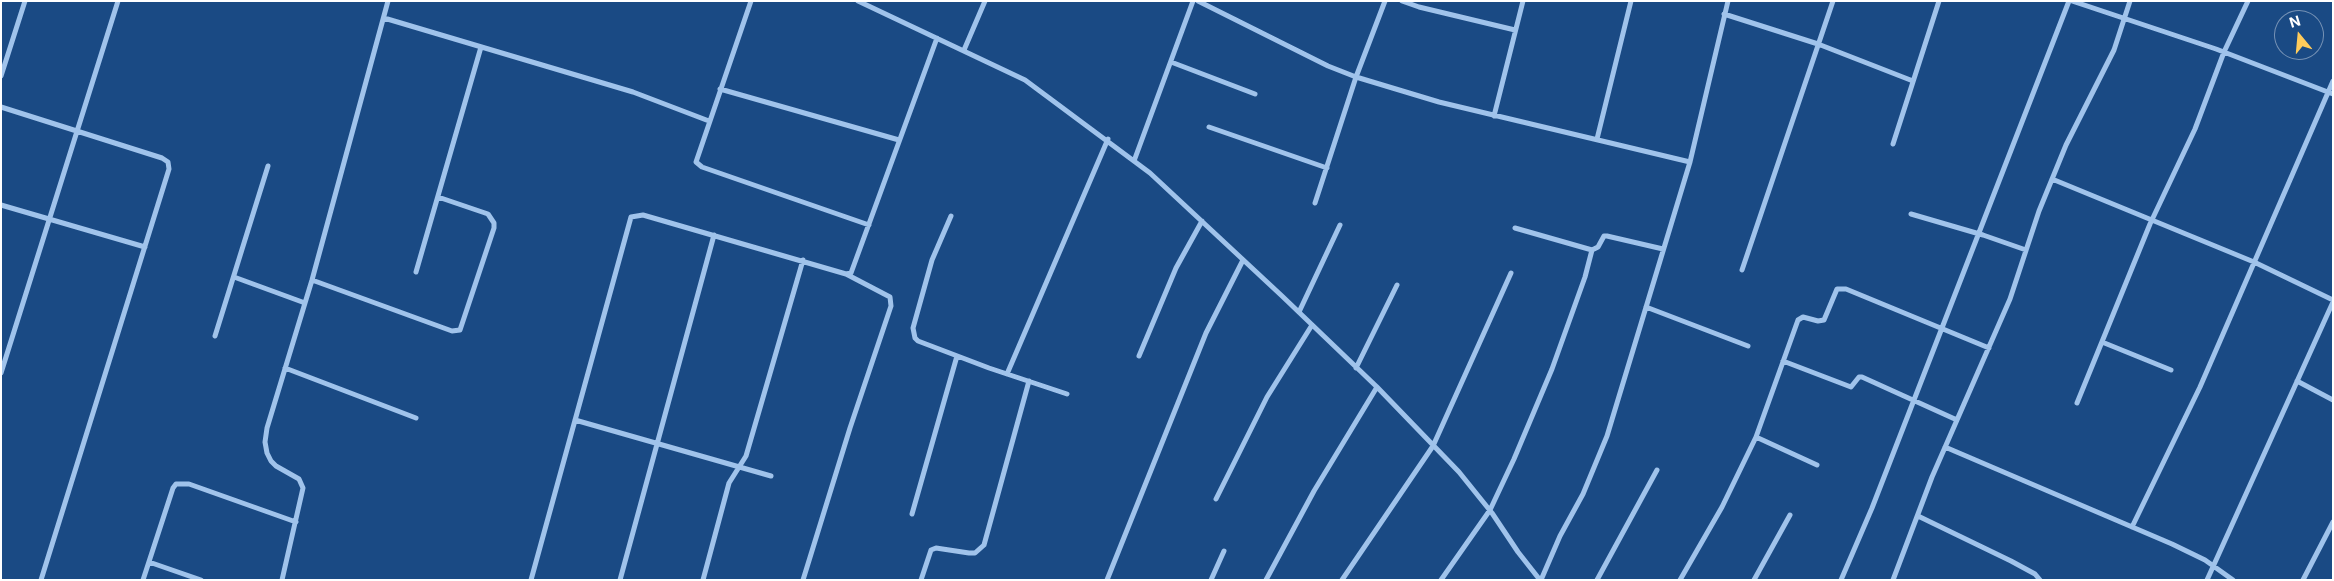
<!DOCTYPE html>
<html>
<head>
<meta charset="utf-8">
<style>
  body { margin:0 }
  #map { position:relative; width:2334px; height:581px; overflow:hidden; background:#1a4a84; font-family:Inter,sans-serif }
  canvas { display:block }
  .frame { position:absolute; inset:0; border:2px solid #fff; pointer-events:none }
  .north { position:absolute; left:2274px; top:10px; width:50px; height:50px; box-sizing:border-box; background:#1a4a84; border:1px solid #7692b5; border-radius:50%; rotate:343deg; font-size:14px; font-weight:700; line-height:20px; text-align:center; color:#fff }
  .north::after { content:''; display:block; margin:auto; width:18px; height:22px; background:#fecb5b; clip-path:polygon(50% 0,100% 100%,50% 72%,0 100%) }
</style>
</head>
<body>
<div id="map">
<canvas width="2334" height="581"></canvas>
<div class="frame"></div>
<div class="north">N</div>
</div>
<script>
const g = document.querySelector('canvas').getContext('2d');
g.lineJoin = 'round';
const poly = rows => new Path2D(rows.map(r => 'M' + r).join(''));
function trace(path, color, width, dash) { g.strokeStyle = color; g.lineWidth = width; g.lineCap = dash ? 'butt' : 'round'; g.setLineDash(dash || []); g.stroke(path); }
const minor = poly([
  [751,1,696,162,702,167,869,225],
  [858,1,1025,80,1150,173,1282,296,1377,387,1459,472,1492,513,1518,552,1540,580],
  [1198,1,1328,66,1356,77,1439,102,1690,162],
  [1402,1,1419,7,1515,30],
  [2072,1,2216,49,2333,94],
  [1724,14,1818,44,1913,81],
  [384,18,633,92,709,121],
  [964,50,985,1],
  [1171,62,1255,94],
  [1,76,25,1],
  [720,89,899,140],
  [1,107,162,158,168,162,169,169,41,580],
  [1494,116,1523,1],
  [1209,127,1327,168],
  [1597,139,1631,1],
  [1893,144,1939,1],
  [1134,161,1193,1],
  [2052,179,2254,262,2333,300],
  [1315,203,1356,77,1385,1],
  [1,205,145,247],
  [1911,214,1983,235,2026,250],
  [951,216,932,260,913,328,915,338,918,341,989,368,1067,394],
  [1515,228,1592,250,1598,247,1604,236,1607,236,1663,249],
  [1742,270,1833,1],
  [416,272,481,47],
  [234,277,305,303],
  [312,280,452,331,460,330,494,228,494,223,488,214,438,197],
  [1646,307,1748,346],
  [1299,312,1340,225],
  [215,336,268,166],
  [2102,342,2171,370],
  [1139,356,1176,268,1202,221],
  [1783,361,1851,387,1859,377,1862,377,1957,420],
  [285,368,416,418],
  [1356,368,1397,285],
  [1,373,118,1],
  [1007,374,1108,139],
  [2297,381,2333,400],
  [2077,403,2150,224,2195,129,2224,52,2248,1],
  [575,420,771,476],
  [1756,437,1817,465],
  [1945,447,2172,544,2205,560,2233,580],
  [1216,499,1267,397,1312,325],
  [912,514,957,356],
  [1918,516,2011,561,2035,574,2040,580],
  [2132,527,2200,387,2333,81],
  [149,562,201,580],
  [143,580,173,488,176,484,189,484,296,522],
  [282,580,303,488,299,479,276,466,271,461,267,453,265,442,267,428,312,280,388,1],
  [531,580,631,217,643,215,846,274,851,273,937,38],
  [620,580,714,235],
  [703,580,729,483,746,456,803,260],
  [803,580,850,428,891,306,890,297,846,274],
  [921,580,931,550,936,548,969,553,975,553,984,545,1029,381],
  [1107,580,1206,333,1243,260],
  [1211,580,1224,551],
  [1266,580,1314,491,1377,387],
  [1342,580,1433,446,1511,273],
  [1441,580,1490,510,1514,459,1552,369,1585,277,1592,250],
  [1541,580,1560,536,1583,494,1607,436,1690,162,1728,1],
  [1597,580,1657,470],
  [1680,580,1722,507,1756,437,1798,320,1803,317,1818,321,1824,320,1837,289,1846,289,1989,348],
  [1754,580,1790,515],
  [1841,580,1872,508,2069,1],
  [1893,580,1932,477,2010,299,2039,211,2066,145,2114,50,2130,1],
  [2207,580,2333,302],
  [2303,580,2333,522]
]);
trace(minor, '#a0c3eb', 5);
</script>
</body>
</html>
